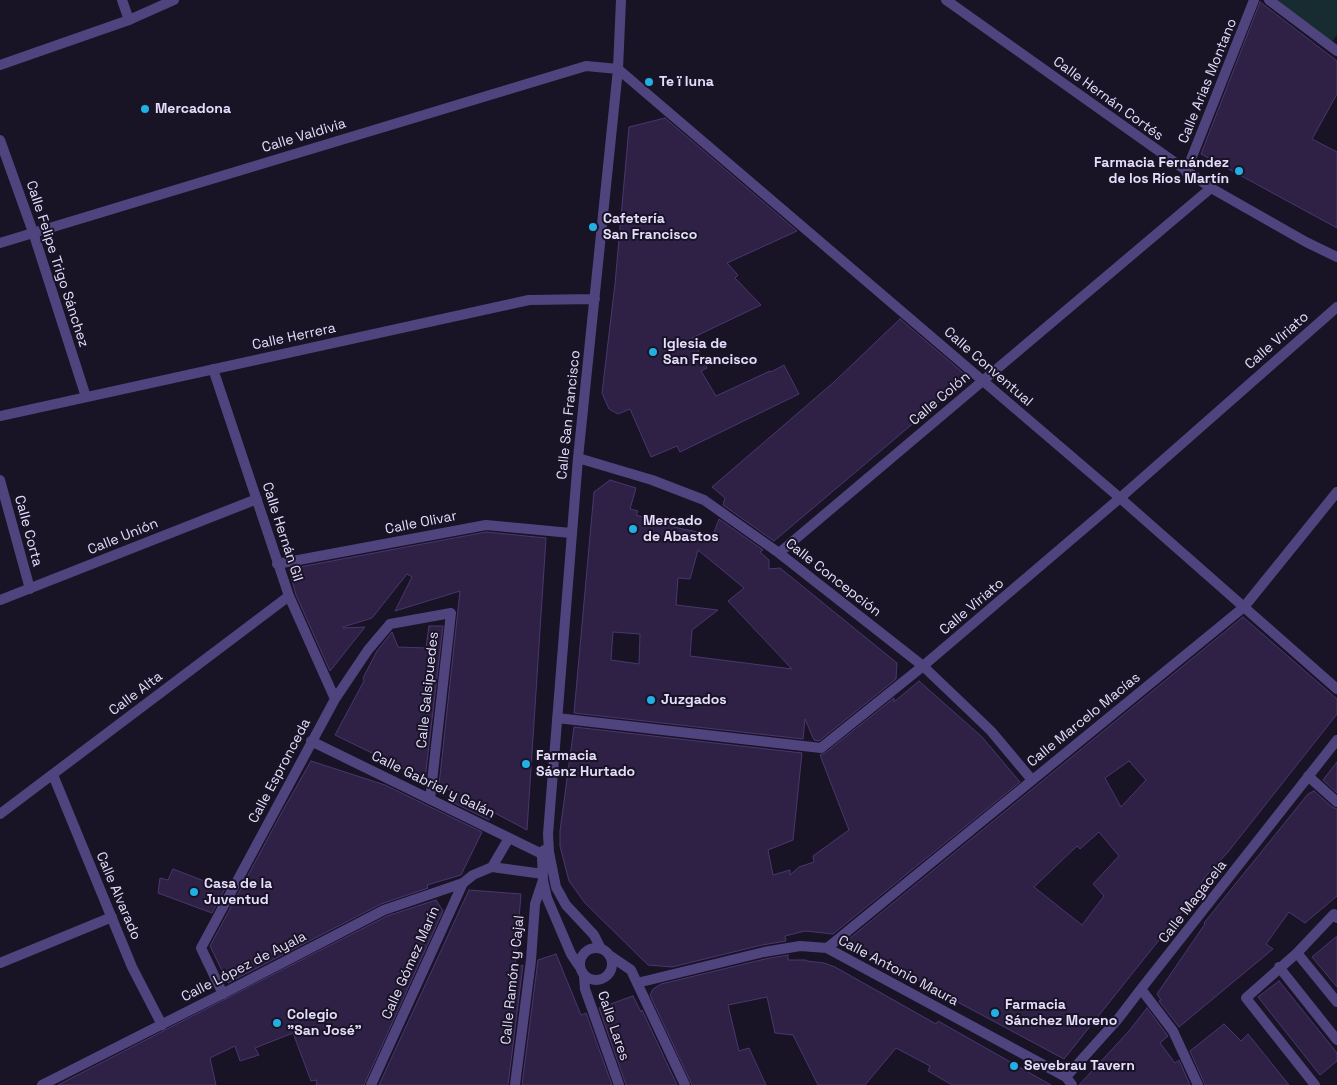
<!DOCTYPE html>
<html>
<head>
<meta charset="utf-8">
<style>
  body { margin:0 }
  canvas { display:block; background:#191326 }
</style>
</head>
<body>
<canvas width="1337" height="1085"></canvas>
<script>
const g = document.querySelector('canvas').getContext('2d');
g.lineJoin = 'round';
function fillPath(path, color) { g.fillStyle = color; g.fill(path, 'evenodd'); }
const poly = rows => new Path2D(rows.map(r => 'M' + r).join(''));
function trace(path, color, width, dash) { g.strokeStyle = color; g.lineWidth = width; g.lineCap = dash ? 'butt' : 'round'; g.setLineDash(dash || []); g.stroke(path); }
function label(font, color, halo, rows, align = 'center') {
  g.font = font + ' "Space Grotesk",sans-serif'; g.lineWidth = 4; g.setLineDash([]); g.textBaseline = 'middle'; g.strokeStyle = halo; g.fillStyle = color; for (const [text, x, y, turn = 0] of rows) {
    g.save(); g.translate(x, y); g.rotate((+turn || 0) * Math.PI / 180); g.textAlign = isNaN(turn) ? turn : align; if (halo) g.strokeText(text, 0, 0); g.fillText(text, 0, 0); g.restore();
  }
}
const green = poly([
  [1269,0,1337,0,1337,35,1329,45]
]);
const building = poly([
  [1260,2,1337,61,1337,94,1312,139,1337,152,1337,228,1201,154,1260,2],
  [665,118,797,231,727,263,738,275,735,278,761,305,692,338,707,368,701,371,716,396,770,371,771,372,784,365,799,394,680,452,677,446,651,457,630,409,618,414,609,409,602,393,615,284,629,127,665,118],
  [900,319,968,377,774,541,723,505,725,498,712,487,834,382,900,319],
  [610,480,636,488,630,509,638,511,636,515,678,528,713,535,719,519,763,550,760,552,769,560,769,569,780,568,897,663,896,679,819,741,814,740,805,719,803,739,574,713,594,492,610,480],
  [698,550,744,588,728,601,792,669,690,656,692,630,718,610,676,605,678,578,690,579,698,550],
  [613,632,640,634,639,664,611,660,613,632],
  [486,532,546,538,527,830,493,812,489,820,450,801,454,792,439,785,460,591,395,611,412,577,407,574,372,618,343,627,343,628,365,627,330,671,296,595,289,569,486,532],
  [1243,617,1337,699,1337,714,1228,852,1205,877,1191,900,1064,1059,939,992,939,991,893,966,892,968,852,943,849,939,1243,617],
  [1129,761,1146,780,1121,807,1105,778,1129,761],
  [1099,832,1119,856,1093,884,1104,896,1082,925,1034,887,1077,846,1080,849,1099,832],
  [429,626,443,626,425,779,335,735,364,681,363,678,377,651,392,632,398,647,426,648,429,626],
  [919,681,982,737,1020,782,833,934,805,931,785,936,786,941,762,945,672,967,648,965,585,903,569,881,560,846,560,831,574,727,802,753,793,840,768,850,773,875,790,870,790,875,799,867,814,862,813,856,849,830,820,755,825,753,894,698,894,702,919,681],
  [311,761,385,785,482,832,461,875,427,885,428,888,381,904,228,983,210,946,282,812,311,761],
  [1337,762,1337,793,1323,780,1337,762],
  [1314,791,1332,807,1337,809,1337,896,1305,923,1289,912,1266,944,1273,949,1179,1027,1159,1001,1161,1000,1157,994,1205,924,1204,923,1308,794,1314,791],
  [173,869,225,889,212,913,158,893,160,878,168,880,173,869],
  [469,890,521,894,515,968,523,965,508,1085,379,1085,469,890],
  [436,900,443,911,364,1085,316,1085,317,1080,311,1081,293,1033,255,1048,259,1055,240,1061,235,1046,210,1058,216,1085,58,1085,387,916,436,900],
  [1337,936,1337,987,1312,957,1337,936],
  [556,954,581,1015,586,1013,612,1085,522,1085,538,960,556,954],
  [788,955,788,960,806,960,807,961,824,963,835,967,936,1024,938,1021,1051,1085,952,1085,928,1071,930,1066,896,1048,865,1085,818,1085,793,1035,775,1033,767,997,728,1005,739,1051,749,1048,766,1085,692,1085,650,995,653,989,661,984,765,959,788,955],
  [1279,981,1337,1053,1337,1061,1320,1075,1258,997,1279,981],
  [633,996,641,1012,642,1010,677,1085,626,1085,599,1008,633,996],
  [1147,1008,1168,1036,1160,1043,1175,1063,1179,1060,1190,1085,1079,1085,1129,1031,1147,1008],
  [1224,1024,1241,1041,1248,1034,1289,1085,1205,1085,1190,1051,1224,1024]
]);
const pedestrian = poly([
  [515,1085,531,960,535,904,543,880]
]);
const minor = poly([
  [122,0,129,20],
  [1269,0,1337,51],
  [0,140,33,232,86,397],
  [1186,172,1254,0],
  [0,243,586,66,618,69,1120,498,1337,689],
  [213,369,289,596,335,699],
  [0,416,529,300,595,299],
  [578,458,652,480,704,500,779,553,923,666,991,731,1032,780],
  [0,480,30,589],
  [779,553,1211,188],
  [277,564,486,525,571,533],
  [0,600,257,499],
  [557,718,821,748,923,666,1120,498,1337,307],
  [311,741,542,854],
  [53,775,132,967,162,1025],
  [1308,776,1337,802],
  [0,814,289,596],
  [544,850,542,857,543,880,547,898,571,954,579,966],
  [492,867,509,838],
  '580 964a16 16 0 1 1 32 0a16 16 0 1 1-32 0Z',
  [827,948,1244,607,1337,492],
  [601,949,594,935,566,905,556,887,549,852,548,834,578,458,618,69,621,0],
  [1297,953,1337,1002],
  [609,955,631,970,685,1085],
  [0,963,112,917],
  [1279,967,1337,1040],
  [584,976,585,989,619,1085],
  [637,983,764,952,800,946,827,948,1066,1077,1072,1085],
  [1141,989,1173,1031,1198,1085],
  [223,994,201,948,335,699,368,650,390,624,451,613,430,799],
  [1066,1077,1118,1019,1141,989,1337,740],
  [42,1085,226,992,384,910,463,883],
  [371,1085,463,883,473,875,492,867,543,874],
  [1315,1085,1246,998,1297,953,1334,914,1337,918]
]);
const tertiary = poly([
  [946,0,1211,188,1306,242,1337,257],
  [0,65,129,20,174,0]
]);
const markers = [
  [649,82,5,"#20b0e3"],
  [145,109,5,"#20b0e3"],
  [1239,171,5,"#20b0e3"],
  [593,227,5,"#20b0e3"],
  [653,352,5,"#20b0e3"],
  [633,529,5,"#20b0e3"],
  [651,700,5,"#20b0e3"],
  [526,764,5,"#20b0e3"],
  [194,892,5,"#20b0e3"],
  [995,1013,5,"#20b0e3"],
  [277,1023,5,"#20b0e3"],
  [1014,1066,5,"#20b0e3"]
];
const streetNames = [
  ["Calle Arias Montano",1208,81,-68],
  ["Calle Hernán Cortés",1108,99,36],
  ["Calle Valdivia",304,136,-17],
  ["Calle Felipe Trigo Sánchez",57,264,72],
  ["Calle Herrera",294,337,-12],
  ["Calle Viriato",1277,341,-41],
  ["Calle Conventual",988,367,41],
  ["Calle Colón",940,399,-40],
  ["Calle San Francisco",569,415,-84],
  ["Calle Olivar",421,523,-11],
  ["Calle Corta",28,531,75],
  ["Calle Hernán Gil",282,532,72],
  ["Calle Unión",123,537,-22],
  ["Calle Concepción",833,578,38],
  ["Calle Viriato",972,607,-40],
  ["Calle Salsipuedes",428,690,-84],
  ["Calle Alta",136,694,-37],
  ["Calle Marcelo Macías",1084,720,-39],
  ["Calle Espronceda",280,771,-62],
  ["Calle Gabriel y Galán",433,785,26],
  ["Calle Alvarado",118,896,67],
  ["Calle Magacela",1193,902,-52],
  ["Calle Gómez Marín",411,963,-66],
  ["Calle López de Ayala",244,967,-27],
  ["Calle Antonio Maura",898,971,28],
  ["Calle Ramón y Cajal",513,980,-84],
  ["Calle Lares",613,1026,71]
];
const poiNames = [
  ["Te ï luna",659,82],
  ["Mercadona",155,109],
  ["Farmacia Fernández",1229,163,"right"],
  ["de los Ríos Martín",1229,179,"right"],
  ["Cafetería",603,219],
  ["San Francisco",603,235],
  ["Iglesia de",663,344],
  ["San Francisco",663,360],
  ["Mercado",643,521],
  ["de Abastos",643,537],
  ["Juzgados",661,700],
  ["Farmacia",536,756],
  ["Sáenz Hurtado",536,772],
  ["Casa de la",204,884],
  ["Juventud",204,900],
  ["Farmacia",1005,1005],
  ["Sánchez Moreno",1005,1021],
  ["Colegio",287,1015],
  ["\"San José\"",287,1031],
  ["Sevebrau Tavern",1024,1066]
];
fillPath(green, '#172c30');
fillPath(building, '#2e2145');
trace(building, '#4a366e', 1);
trace(pedestrian, '#50447f', 10);
trace(minor, '#50447f', 10);
trace(tertiary, '#50447f', 10);
for (const [x, y, r, color] of markers) { const dot = new Path2D(); dot.arc(x, y, r, 0, 2 * Math.PI); g.fillStyle = color; g.fill(dot); trace(dot, '#191326', 2); }
label('14px', '#e5ddfb', '#191326', streetNames);
label('bold 14px', '#e5ddfb', '#191326', poiNames, 'left');
</script>
</body>
</html>
